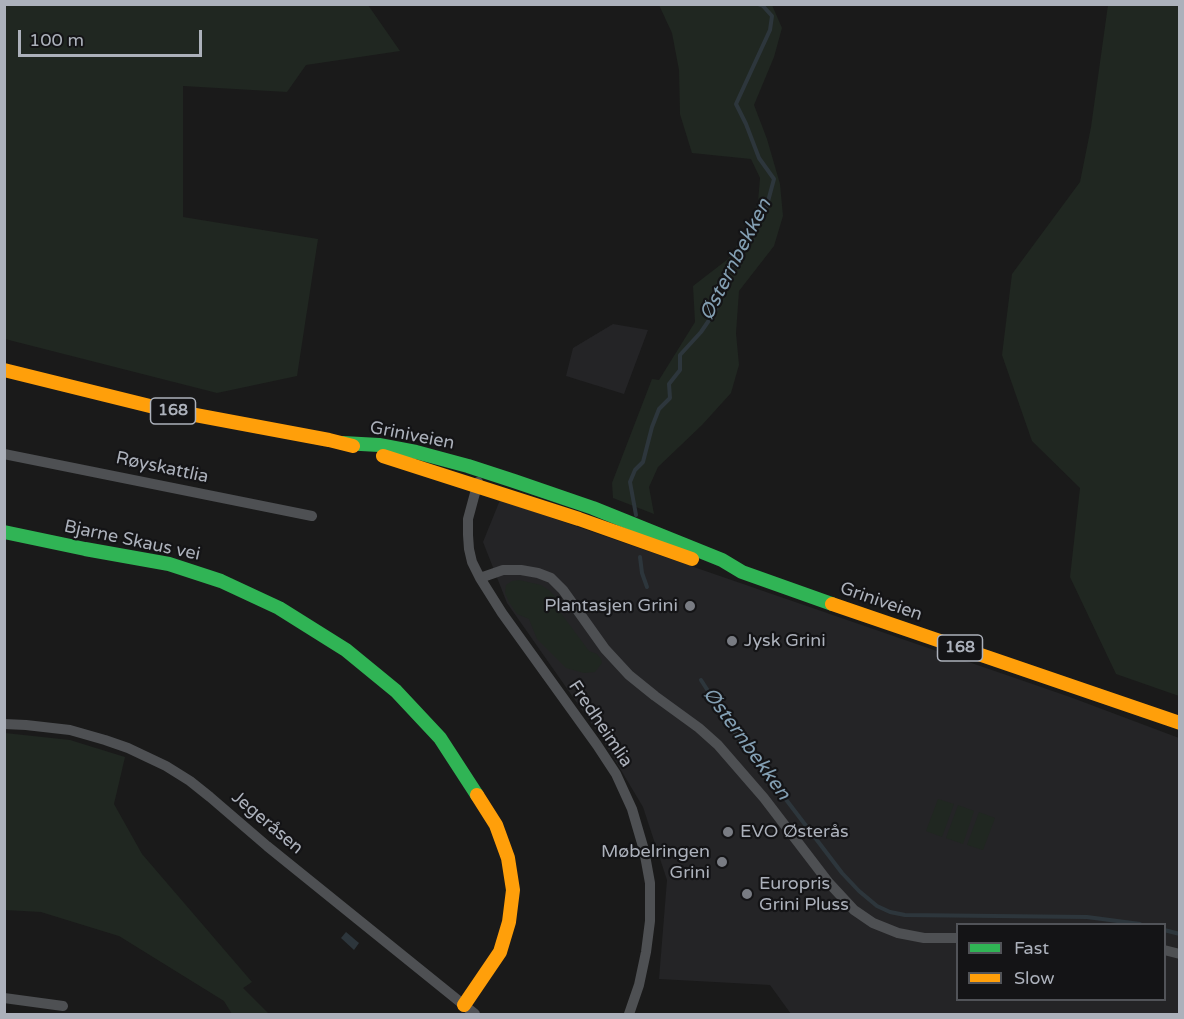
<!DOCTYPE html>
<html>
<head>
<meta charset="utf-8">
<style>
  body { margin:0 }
  #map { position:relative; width:1184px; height:1019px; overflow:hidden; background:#1a1a1a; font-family:"Varela Round",sans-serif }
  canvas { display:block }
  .frame { position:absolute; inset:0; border:6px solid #acb1bb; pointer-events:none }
  .legend { position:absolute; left:956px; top:923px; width:210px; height:78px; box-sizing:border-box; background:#141416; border:2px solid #515358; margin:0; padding:8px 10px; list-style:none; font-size:18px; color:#acb1bb }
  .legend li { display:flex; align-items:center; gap:12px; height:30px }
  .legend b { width:30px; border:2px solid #515358 }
  .scale { position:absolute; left:18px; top:30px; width:184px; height:27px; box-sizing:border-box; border:3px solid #acb1bb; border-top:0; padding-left:8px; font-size:18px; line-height:21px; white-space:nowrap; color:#acb1bb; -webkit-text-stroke:4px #141416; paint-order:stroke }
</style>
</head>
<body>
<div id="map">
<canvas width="1184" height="1019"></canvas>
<div class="frame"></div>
<ul class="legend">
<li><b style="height:8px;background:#30b455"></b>Fast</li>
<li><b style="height:8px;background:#ff9f0a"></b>Slow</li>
</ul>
<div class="scale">100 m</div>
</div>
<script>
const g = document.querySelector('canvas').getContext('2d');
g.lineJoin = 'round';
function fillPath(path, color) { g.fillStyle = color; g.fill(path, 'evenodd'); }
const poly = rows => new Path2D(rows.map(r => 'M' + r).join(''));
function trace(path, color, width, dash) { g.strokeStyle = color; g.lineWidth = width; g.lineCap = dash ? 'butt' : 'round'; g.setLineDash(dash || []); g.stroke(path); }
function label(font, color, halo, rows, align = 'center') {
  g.font = font + ' "Varela Round",sans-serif'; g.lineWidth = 4.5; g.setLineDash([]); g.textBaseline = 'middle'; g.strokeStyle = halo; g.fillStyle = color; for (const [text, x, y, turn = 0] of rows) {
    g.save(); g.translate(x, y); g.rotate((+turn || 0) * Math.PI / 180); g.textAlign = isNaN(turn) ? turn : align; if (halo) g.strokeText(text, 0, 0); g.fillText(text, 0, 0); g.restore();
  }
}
const built = poly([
  [613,324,648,330,624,394,566,376,573,348],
  [500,500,1070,697,1179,738,1179,1014,791,1014,770,985,659,979,667,880,643,807,603,740,507,603,483,542],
  [958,924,1164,924,1164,1000,958,1000]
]);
const green = poly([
  [4,5,368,5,400,51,306,65,287,92,183,86,183,217,318,239,297,376,217,393,5,339],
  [659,5,772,5,782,28,774,57,754,105,767,139,780,184,783,216,774,246,739,291,736,333,739,365,731,393,702,425,658,467,649,487,654,514,613,498,612,483,652,379,659,380,695,322,693,286,728,259,743,236,758,202,760,178,751,159,692,153,680,114,679,70,672,33],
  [1108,5,1179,5,1179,696,1116,674,1070,577,1080,488,1032,441,1002,355,1012,274,1080,182,1091,127],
  [519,580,541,585,550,591,557,599,560,612,589,651,597,654,601,659,602,663,595,672,584,673,566,668,537,639,529,619,517,614,509,602,505,593,506,585,512,581],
  [5,733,70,740,125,757,114,804,142,854,252,982,243,988,269,1014,232,1014,224,1001,119,936,41,912,5,910],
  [938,799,954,804,942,837,926,831],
  [958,805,974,811,963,844,946,838],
  [979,812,995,818,983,850,967,845]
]);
const water = poly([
  [346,932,359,943,354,950,341,938]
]);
const stream = poly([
  [636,515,630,482,635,470,643,462,652,427,659,409,670,398,669,384,680,370,680,355,701,332,716,310,722,281,749,239,767,205,774,179,759,158,746,124,736,104,770,30,772,16,763,6,758,4],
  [640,557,642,573,647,587],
  [701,680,733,730,842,873,859,891,877,906,890,912,905,915,1087,917,1140,924],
  [1164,930,1180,934]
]);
const street = poly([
  [4,454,312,516],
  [478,482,468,519,468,535,469,549,472,562,480,578,502,613,597,745,616,774,632,809,644,850,650,883,650,921,646,952,639,985,629,1014],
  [480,578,503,570,521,570,538,573,551,578,563,590,605,649,629,675,655,696,699,728,718,745,764,798,829,883,854,910,873,923,898,933,924,938,958,938],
  [4,724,26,725,70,730,105,740,128,748,166,766,190,781,210,797,267,846,475,1014],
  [1164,950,1180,954],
  [4,998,63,1006]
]);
const fast = poly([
  [343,443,379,445,416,452,468,466,514,481,593,508,722,560,742,572,832,604],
  [4,532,85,549,169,564,221,581,279,608,346,650,396,691,440,738,477,795]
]);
const slow = poly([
  [4,370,158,408,329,440,353,446],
  [383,456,579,519,692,559],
  [832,604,1180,723],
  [464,1005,500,952,509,922,513,890,508,858,496,825,477,795]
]);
const markers = [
  [690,606,6,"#797c83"],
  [732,641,6,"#797c83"],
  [728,832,6,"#797c83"],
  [722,862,6,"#797c83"],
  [747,894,6,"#797c83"]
];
const shields = [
  [173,411,45],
  [960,648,45]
];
const shieldNames = [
  ["168",173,411],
  ["168",960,648]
];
const streetNames = [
  ["Griniveien",412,436,11],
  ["Røyskattlia",162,468,12],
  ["Bjarne Skaus vei",132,541,12],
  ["Griniveien",881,602,19],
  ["Fredheimlia",600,724,56],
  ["Jegeråsen",267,823,40]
];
const poiNames = [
  ["Plantasjen Grini",678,606,"right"],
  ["Jysk Grini",744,641],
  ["EVO Østerås",740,832],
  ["Møbelringen",710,852,"right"],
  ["Grini",710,873,"right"],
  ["Europris",759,884],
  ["Grini Pluss",759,905]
];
const waterNames = [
  ["Østernbekken",736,260,-63],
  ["Østernbekken",746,744,54]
];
fillPath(built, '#242426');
fillPath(green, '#202721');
fillPath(water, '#2d363c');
trace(stream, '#2d363c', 4);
trace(street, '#4e5053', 10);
trace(fast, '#30b455', 14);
trace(slow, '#ff9f0a', 14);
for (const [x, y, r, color] of markers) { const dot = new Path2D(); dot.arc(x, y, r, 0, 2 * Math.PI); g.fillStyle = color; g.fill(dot); trace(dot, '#141416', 2); }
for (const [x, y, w] of shields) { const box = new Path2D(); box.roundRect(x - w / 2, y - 13, w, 26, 4.5); g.fillStyle = '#141416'; g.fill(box); trace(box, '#acb1bb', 1.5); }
label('bold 16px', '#acb1bb', null, shieldNames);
label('18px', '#acb1bb', '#141416', streetNames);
label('18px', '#acb1bb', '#141416', poiNames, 'left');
label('italic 20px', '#84a0b4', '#141416', waterNames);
</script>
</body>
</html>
